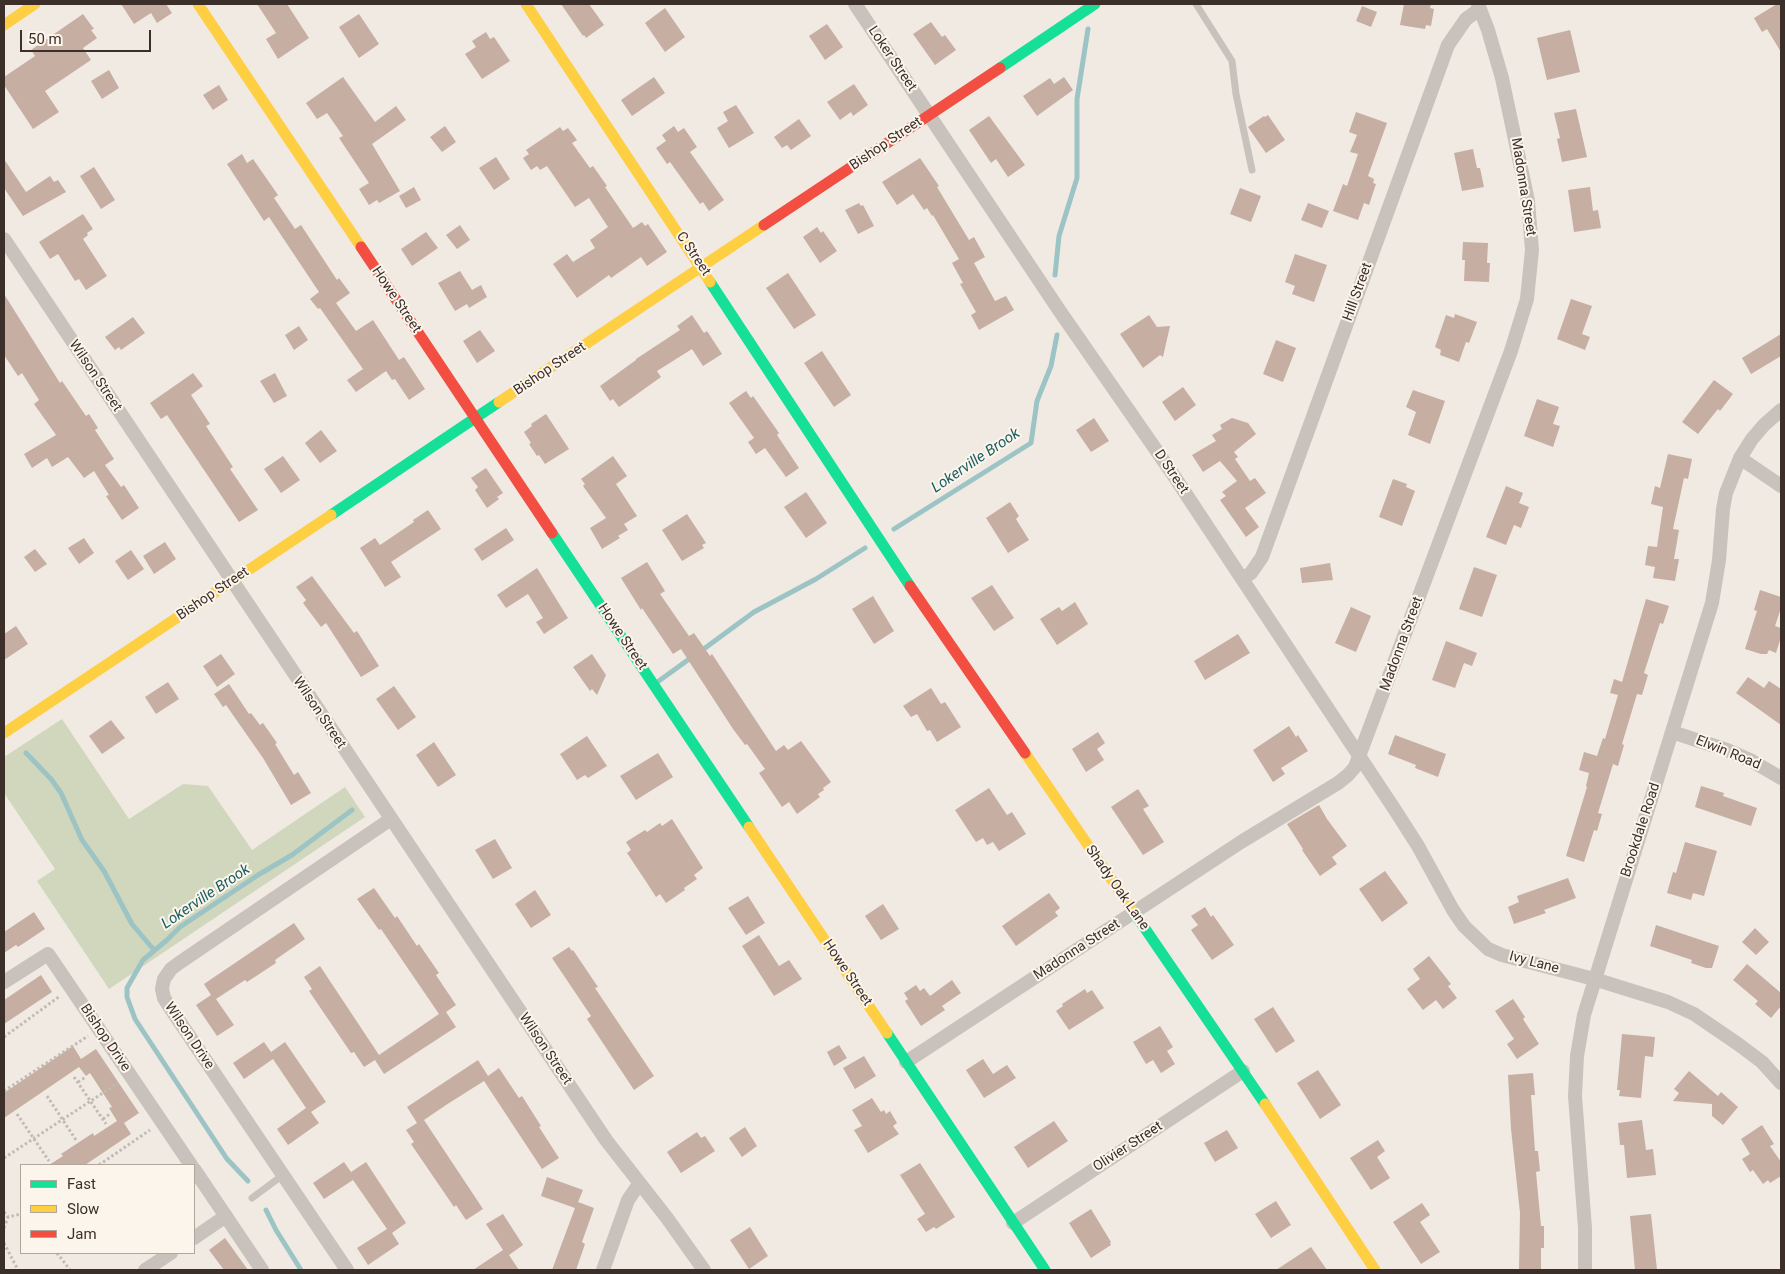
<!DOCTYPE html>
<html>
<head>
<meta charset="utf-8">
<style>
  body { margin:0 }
  #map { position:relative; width:1785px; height:1274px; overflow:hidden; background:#f0eae3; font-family:Roboto,sans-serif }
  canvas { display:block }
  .frame { position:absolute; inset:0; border:5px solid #3c2f29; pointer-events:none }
  .legend { position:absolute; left:20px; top:1164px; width:175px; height:90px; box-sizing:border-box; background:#fcf5ec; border:1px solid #afa69e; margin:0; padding:6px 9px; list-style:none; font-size:15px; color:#3c2f29 }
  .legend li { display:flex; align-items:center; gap:10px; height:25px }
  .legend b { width:25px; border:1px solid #afa69e }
  .scale { position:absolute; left:20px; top:30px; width:131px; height:22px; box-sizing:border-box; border:2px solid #3c2f29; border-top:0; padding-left:6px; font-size:15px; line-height:18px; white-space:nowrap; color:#3c2f29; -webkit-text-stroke:4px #fcf5ec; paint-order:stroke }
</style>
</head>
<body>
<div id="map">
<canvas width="1785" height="1274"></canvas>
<div class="frame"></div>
<ul class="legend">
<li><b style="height:6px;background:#16e098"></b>Fast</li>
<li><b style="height:6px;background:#ffcf43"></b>Slow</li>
<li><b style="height:6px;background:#f24e42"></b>Jam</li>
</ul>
<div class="scale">50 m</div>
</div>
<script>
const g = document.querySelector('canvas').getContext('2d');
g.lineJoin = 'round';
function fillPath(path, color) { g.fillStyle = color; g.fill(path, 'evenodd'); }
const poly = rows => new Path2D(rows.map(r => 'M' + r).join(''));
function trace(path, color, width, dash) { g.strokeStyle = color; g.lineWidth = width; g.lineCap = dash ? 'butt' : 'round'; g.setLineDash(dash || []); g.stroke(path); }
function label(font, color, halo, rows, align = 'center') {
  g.font = font + ' Roboto,sans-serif'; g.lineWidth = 4; g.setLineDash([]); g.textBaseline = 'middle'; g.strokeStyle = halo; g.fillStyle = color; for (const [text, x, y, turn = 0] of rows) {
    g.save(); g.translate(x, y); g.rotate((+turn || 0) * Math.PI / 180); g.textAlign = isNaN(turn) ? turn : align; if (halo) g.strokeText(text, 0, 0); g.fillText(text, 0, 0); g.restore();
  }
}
const green = poly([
  [62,719,129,819,183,784,208,786,252,850,345,787,365,817,109,989,37,881,55,869,4,793,4,757]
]);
const stream = poly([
  [1055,275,1059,236,1077,178,1077,99,1088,29],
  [894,529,1031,443,1037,401,1051,366,1057,335],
  [701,651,754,612,816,579,865,548],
  [656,683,692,657],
  [26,753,51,779,61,793,82,840,104,871,132,924,154,950],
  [248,1181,227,1159,135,1019,127,997,127,988,143,960,167,940,180,927,258,875,292,855,352,810],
  [266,1210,276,1230,301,1270]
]);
const building = poly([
  [121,4,166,4,172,13,157,23,151,13,134,24],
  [257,4,287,4,309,38,278,59,266,39,276,33],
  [561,4,589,4,604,25,586,38,584,35,583,36],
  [1404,4,1431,4,1430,8,1434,9,1431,26,1426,25,1425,29,1400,25],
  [1777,4,1781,4,1781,52,1767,29,1762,32,1754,18],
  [1362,6,1377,12,1371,27,1356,21],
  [665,8,685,37,665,52,645,23],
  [83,14,94,29,91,30,97,38,83,48,91,60,45,91,59,112,33,129,4,85,4,77,35,56,31,50],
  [359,14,379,44,359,58,339,27],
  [931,22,942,37,945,35,956,50,935,65,913,34],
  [827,24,843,47,825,60,809,36],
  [1570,30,1580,72,1547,80,1537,38],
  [486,32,490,39,494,37,510,61,482,79,465,54,476,47,472,41],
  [109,70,119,88,102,99,91,81],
  [343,77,375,122,396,106,406,120,372,144,400,191,379,203,377,200,369,205,359,189,369,183,339,138,343,136,327,113,317,119,306,103],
  [654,77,665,93,632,116,621,100],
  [1064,77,1073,90,1037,116,1023,96,1050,78,1054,84],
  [854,84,868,105,853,116,851,112,840,120,827,102],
  [219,85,228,100,213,110,203,95],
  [736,105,754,133,729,148,717,128,728,121,723,112],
  [1576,109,1587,157,1562,162,1557,139,1560,138,1554,113],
  [1356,112,1387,123,1368,176,1374,179,1373,183,1376,184,1369,205,1364,203,1358,220,1333,211,1343,184,1347,186,1358,154,1350,152,1357,135,1349,132],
  [1268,115,1285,140,1266,153,1248,127,1264,116,1265,117],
  [989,116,1025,165,1008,177,996,159,991,163,969,130],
  [799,119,811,136,791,150,787,145,782,148,774,137],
  [445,126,456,142,442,152,430,137],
  [674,126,678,132,684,128,697,147,690,152,724,200,709,211,703,202,700,204,670,162,667,164,656,148,666,141,662,135],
  [560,127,563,131,568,128,577,140,572,143,590,168,593,166,607,186,605,187,633,228,642,222,645,226,648,224,667,252,647,266,641,257,611,278,609,275,577,298,553,264,567,254,573,262,595,248,590,240,608,227,589,198,575,207,547,166,540,170,537,166,531,170,523,158,529,154,526,150],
  [1473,149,1477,168,1480,168,1484,187,1462,191,1454,153],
  [242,154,247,163,253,159,278,195,274,198,295,229,301,225,337,280,339,278,350,293,336,303,356,331,373,320,399,360,404,357,425,389,409,400,395,379,392,380,386,371,356,392,347,380,363,369,320,308,318,309,310,299,319,292,269,217,264,221,227,164],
  [496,157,510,179,494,190,479,168],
  [920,158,939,186,937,187,969,240,974,237,985,257,974,263,995,301,1006,296,1014,310,979,330,971,315,976,312,960,284,963,283,952,263,959,259,933,215,932,216,927,208,924,210,913,194,897,205,882,182],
  [4,159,26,192,50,176,54,182,58,180,66,192,23,216,4,188],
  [94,167,115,200,101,209,80,176],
  [414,187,421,200,406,208,399,196],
  [1590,187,1593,211,1598,210,1601,228,1574,232,1568,190],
  [1240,188,1261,196,1251,222,1230,214],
  [859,203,861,206,863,205,874,226,858,234,845,210],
  [1308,203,1329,211,1322,228,1301,220],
  [83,214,93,229,87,233,88,235,83,239,107,276,86,290,79,279,75,281,58,254,50,259,39,242],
  [460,225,470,240,457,249,446,235],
  [817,227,821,233,823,231,837,251,820,263,803,237],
  [426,232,438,248,412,266,401,249],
  [1463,242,1488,243,1487,263,1490,263,1489,282,1464,281,1465,260,1462,260],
  [1295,254,1327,265,1314,302,1292,294,1295,286,1285,282],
  [460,271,472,290,481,285,487,297,469,308,467,304,455,311,438,283],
  [788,273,816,315,794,329,766,288],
  [4,294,60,383,62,381,86,416,89,414,98,428,95,430,114,459,105,465,121,487,124,485,139,508,122,520,106,496,109,495,94,471,84,478,68,457,52,467,47,458,32,468,24,454,56,435,34,404,39,400,22,373,18,376,4,355],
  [1571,299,1592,306,1582,334,1590,337,1585,350,1557,339],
  [1455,314,1477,322,1469,343,1466,342,1459,362,1440,355,1441,350,1435,347,1446,315,1454,318],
  [692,315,704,333,707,331,722,354,703,366,692,349,657,371,661,377,619,407,613,399,610,401,600,386,636,360,636,359,680,330,677,326],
  [1149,315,1157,327,1170,326,1163,357,1160,355,1143,368,1120,334],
  [133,317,145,333,121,350,119,347,115,350,105,337],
  [299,326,308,340,294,350,285,335],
  [480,330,495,351,477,363,463,341],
  [1781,334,1781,356,1751,374,1742,358],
  [1276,340,1296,348,1283,382,1263,374],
  [822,351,851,395,834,407,804,363],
  [193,373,203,386,191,395,210,424,206,426,233,467,230,469,258,510,239,522,167,415,161,419,150,403],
  [275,373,287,396,274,403,260,381],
  [1714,380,1733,394,1720,411,1718,409,1698,434,1682,422],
  [1183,387,1196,405,1175,421,1162,402],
  [1413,390,1445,401,1430,444,1408,435,1416,412,1406,407],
  [746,391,751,398,753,396,779,433,777,435,799,468,786,477,765,448,756,454,748,442,754,438,729,403],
  [1537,399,1559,407,1553,424,1560,426,1553,447,1524,436],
  [546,414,569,449,545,464,539,455,537,456,529,444,531,443,524,432,532,426,531,424],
  [1094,418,1109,441,1091,452,1076,430],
  [1232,418,1248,423,1256,434,1234,452,1238,457,1235,459,1250,481,1255,478,1266,493,1245,508,1259,527,1246,537,1220,500,1226,496,1222,492,1237,481,1220,461,1203,472,1192,455,1216,441,1212,435,1222,429,1220,425],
  [321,430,337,451,320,463,305,443],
  [1668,454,1692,459,1688,479,1684,478,1673,529,1679,530,1674,559,1679,559,1675,581,1653,578,1655,567,1645,565,1648,546,1657,547,1663,507,1651,504,1655,486,1660,488],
  [283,456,300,480,281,493,264,469],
  [613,456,627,476,616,484,637,516,624,524,628,530,618,536,620,538,602,549,590,528,606,518,583,486,585,484,581,479],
  [486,468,503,493,497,497,499,499,487,508,475,490,478,487,471,478],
  [1393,479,1407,484,1406,487,1415,491,1402,526,1379,517],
  [1506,486,1523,493,1519,503,1529,507,1521,528,1514,525,1506,545,1486,537],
  [806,492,827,523,806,538,784,507],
  [1010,502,1019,516,1016,519,1029,540,1008,553,986,518],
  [428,510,441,529,391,562,401,577,385,587,360,548,375,538,380,545,414,522,413,520],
  [687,514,706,543,702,545,704,548,682,561,662,530],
  [506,528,514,540,482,561,474,549],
  [84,538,94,553,79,564,68,548],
  [165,542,176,559,154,574,143,556],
  [35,549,47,564,35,572,24,557],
  [131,550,144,569,128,580,115,561],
  [647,562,665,591,660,594,689,636,694,633,710,656,712,654,776,751,784,745,788,750,801,741,831,782,823,788,824,790,818,794,820,797,797,814,789,802,782,807,759,773,765,769,747,744,745,745,733,729,681,649,673,654,642,608,641,610,621,578],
  [1330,563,1333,580,1302,583,1300,568],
  [1474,567,1497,575,1482,617,1459,609],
  [537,568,568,618,544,634,536,622,543,618,528,594,506,608,497,595],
  [312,576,354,633,357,631,379,666,361,677,326,623,321,627,303,603,306,600,296,587],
  [992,585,1014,618,994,631,971,598],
  [1760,590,1781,597,1781,608,1775,626,1781,628,1781,637,1776,653,1769,650,1767,654,1761,654,1745,649,1757,611,1754,610],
  [873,596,894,631,874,644,852,609],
  [1646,599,1669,606,1663,624,1660,623,1644,673,1648,675,1642,695,1637,694,1622,744,1624,745,1618,766,1613,764,1598,813,1602,814,1597,831,1594,830,1584,862,1566,856,1587,787,1586,786,1589,773,1579,770,1584,752,1597,756,1603,738,1605,739,1618,695,1610,693,1614,679,1622,682],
  [1075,602,1088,624,1057,645,1040,619,1059,607,1062,611],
  [1351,607,1371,616,1356,652,1335,643],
  [16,626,28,644,4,660,4,634],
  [1238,634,1250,653,1205,680,1194,661],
  [1446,641,1477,653,1472,666,1464,663,1455,688,1432,680],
  [221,654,235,674,217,687,203,666],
  [592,654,606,675,597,695,592,689,590,691,573,667],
  [1748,677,1764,688,1769,681,1781,689,1781,725,1736,693],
  [168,682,179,699,156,714,145,697],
  [229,684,249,714,251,713,260,725,263,723,277,743,275,744,294,775,298,772,311,793,291,805,263,758,226,705,223,707,214,694],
  [394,686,416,717,398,730,376,699],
  [931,688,941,704,945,702,961,727,937,742,930,730,927,731,917,714,911,717,903,706],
  [111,720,125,738,102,754,89,736],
  [1289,726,1296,737,1298,735,1308,751,1281,768,1285,774,1273,782,1253,750],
  [1098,732,1105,743,1097,749,1104,760,1086,772,1072,749],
  [1395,735,1446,754,1438,777,1415,768,1416,765,1388,754],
  [587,736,607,766,588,778,585,775,577,780,560,754],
  [434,742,456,775,438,787,416,755],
  [658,753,673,777,636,800,620,776],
  [1701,786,1724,793,1723,796,1757,808,1751,826,1695,807],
  [989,788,1007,815,1012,812,1026,834,999,851,993,842,987,845,983,838,976,842,955,810],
  [1138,789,1149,806,1143,809,1164,842,1143,855,1111,807],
  [1319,805,1327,819,1347,846,1332,857,1337,864,1320,876,1302,850,1303,849,1287,824],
  [672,819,703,868,694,875,697,879,684,888,685,890,666,903,660,894,656,897,647,883,627,853,631,850,626,842,645,830,647,832,660,823,662,826],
  [495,839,512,868,493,879,475,850],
  [1685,842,1717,851,1704,896,1693,893,1691,900,1667,893,1673,872,1676,873],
  [1385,871,1408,903,1382,922,1359,889],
  [1568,878,1576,898,1544,910,1546,913,1514,924,1508,907,1519,902,1517,896],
  [374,888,395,918,397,916,417,946,419,944,439,973,436,975,456,1005,446,1012,456,1027,384,1074,375,1060,364,1067,354,1052,351,1053,309,991,312,989,304,977,320,966,379,1055,439,1014,381,929,379,930,357,899],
  [535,890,551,915,531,928,515,904],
  [1049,893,1060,908,1055,912,1058,916,1016,946,1002,926],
  [748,896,765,923,746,935,728,908],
  [883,904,899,929,881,940,865,916],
  [1205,907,1211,917,1213,915,1234,945,1212,960,1191,930,1198,925,1191,916],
  [34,912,45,929,18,947,16,945,4,953,4,932],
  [294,923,305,939,275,960,276,963,247,982,245,980,216,999,234,1025,217,1036,196,1005,211,995,204,984],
  [1656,925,1719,946,1712,968,1706,968,1691,963,1692,960,1650,946],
  [1755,928,1769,942,1756,955,1742,942],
  [759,935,779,966,789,960,802,979,774,996,742,946],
  [569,947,572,951,573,950,598,987,595,988,654,1076,634,1090,587,1019,591,1016,552,958],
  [1429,956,1451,984,1448,986,1457,998,1443,1009,1436,1000,1423,1010,1407,989,1420,979,1413,969],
  [1747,964,1781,993,1781,1006,1771,1018,1755,1004,1758,1001,1733,980],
  [41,975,52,992,4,1024,4,1000],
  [952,980,961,993,942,1006,945,1010,921,1026,905,1001,908,999,904,993,916,985,920,991,924,988,930,996],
  [1085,989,1087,993,1092,990,1104,1008,1069,1030,1056,1011,1063,1006,1062,1004],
  [1513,999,1525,1017,1523,1019,1539,1044,1517,1059,1507,1044,1514,1039,1495,1011],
  [1273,1007,1295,1041,1276,1053,1254,1019],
  [1160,1026,1173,1047,1167,1051,1175,1064,1161,1073,1153,1060,1146,1064,1133,1042],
  [1622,1034,1655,1037,1653,1057,1645,1056,1641,1098,1619,1096,1620,1090,1617,1090],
  [264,1042,271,1052,285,1042,326,1102,311,1112,319,1123,288,1145,277,1129,306,1108,273,1059,244,1079,233,1063],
  [839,1045,847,1058,834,1066,827,1052],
  [73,1046,81,1059,96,1049,139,1113,124,1123,131,1134,85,1165,49,1165,63,1156,61,1154,93,1133,94,1136,117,1121,109,1108,112,1107,90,1073,86,1076,79,1067,4,1118,4,1093],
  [864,1056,876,1076,855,1089,843,1068],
  [983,1059,993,1074,1007,1065,1016,1078,984,1098,966,1070],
  [478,1060,488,1076,499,1068,519,1098,522,1096,541,1126,539,1127,559,1158,542,1169,484,1081,446,1105,424,1120,483,1209,466,1220,456,1205,454,1207,411,1144,414,1142,406,1130,417,1123,407,1107],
  [1318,1070,1341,1105,1320,1119,1297,1083],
  [1689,1071,1718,1096,1721,1092,1738,1107,1723,1125,1712,1116,1712,1104,1673,1101,1679,1093,1674,1089],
  [1533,1073,1535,1095,1531,1095,1535,1151,1538,1151,1540,1171,1536,1172,1541,1226,1544,1226,1544,1248,1541,1248,1541,1270,1519,1270,1520,1213,1511,1129,1508,1075],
  [872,1098,881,1112,884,1110,886,1114,890,1111,897,1123,893,1126,899,1134,868,1153,854,1130,862,1126,852,1110],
  [1642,1120,1646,1150,1653,1149,1656,1175,1627,1178,1624,1145,1620,1145,1618,1123],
  [1054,1121,1068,1141,1028,1168,1014,1147],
  [1762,1125,1774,1144,1770,1146,1781,1162,1781,1176,1770,1183,1768,1180,1763,1184,1753,1170,1750,1172,1742,1159,1750,1154,1741,1139],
  [745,1127,757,1146,742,1157,729,1138],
  [1227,1130,1238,1148,1215,1162,1204,1143],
  [697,1132,701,1138,705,1136,715,1151,681,1173,667,1152],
  [1378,1140,1385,1151,1377,1157,1390,1178,1371,1190,1350,1158],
  [344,1162,351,1172,366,1162,406,1223,392,1233,399,1244,368,1265,357,1248,387,1229,353,1180,324,1199,313,1183],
  [920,1163,955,1217,936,1229,934,1227,926,1232,917,1219,925,1214,900,1175],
  [547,1177,583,1190,578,1202,594,1208,582,1242,585,1244,576,1270,552,1270,575,1208,541,1196],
  [1276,1201,1291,1225,1271,1238,1255,1214],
  [1422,1203,1430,1215,1420,1222,1440,1252,1421,1264,1393,1222],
  [1091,1209,1111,1242,1110,1243,1111,1245,1091,1258,1069,1223],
  [503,1214,523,1245,509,1255,519,1270,473,1270,503,1250,486,1224],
  [1651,1214,1657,1270,1635,1270,1630,1216],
  [750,1227,768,1256,749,1269,730,1240],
  [225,1238,248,1270,224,1270,209,1250],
  [1311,1247,1327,1270,1276,1270]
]);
const path = poly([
  [4,1037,60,996],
  [74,1077,106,1124],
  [78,1082,86,1077],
  [4,1091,88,1036],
  [47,1096,76,1140],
  [17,1114,49,1161],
  [103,1119,110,1114],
  [4,1158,118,1083],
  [99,1165,150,1130],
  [4,1212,8,1217,21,1214],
  [4,1228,8,1217],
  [4,1243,18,1270],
  [57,1253,70,1270]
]);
const lane = poly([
  [1196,4,1232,61,1236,94,1252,170],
  [252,1198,283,1175]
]);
const street = poly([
  [855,4,1059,310,1170,470,1395,810,1418,846,1453,910,1464,926,1488,949,1502,955,1594,979,1668,1002,1694,1014,1738,1044,1762,1062,1781,1083],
  [4,239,606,1140,667,1218,704,1270],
  [1740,458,1781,486],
  [1242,579,1251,573,1262,557,1448,45,1466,19,1480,9],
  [1672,732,1727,750,1752,761,1781,778],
  [4,982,48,954,191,1165],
  [906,1062,1241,842,1338,783,1348,775,1355,767,1511,351,1527,299,1532,250,1528,201,1502,78,1488,30,1478,4],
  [194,1169,262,1270],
  [1013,1223,1243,1071],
  [194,1238,226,1216],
  [145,1270,171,1253],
  [347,1270,169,1006,164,998,162,989,164,979,171,969,179,963,391,819],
  [603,1270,628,1200,639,1184],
  [1585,1270,1585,1228,1575,1096,1577,1056,1584,1015,1712,603,1719,560,1723,509,1726,493,1740,458,1752,439,1764,425,1781,410]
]);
const fast = poly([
  [1000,68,1095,4],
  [710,282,910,586],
  [331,515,499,402],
  [552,533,749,827],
  [1133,911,1265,1104],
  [887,1033,1045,1270]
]);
const slow = poly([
  [198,4,361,247],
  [526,4,710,282],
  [4,25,35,4],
  [499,402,764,225],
  [4,733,331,515],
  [1025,753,1133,911],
  [749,827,887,1033],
  [1265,1104,1375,1270]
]);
const jam = poly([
  [764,225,1000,68],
  [361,247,552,533],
  [910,586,1025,753]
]);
const streetNames = [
  ["Loker Street",892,59,56],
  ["Bishop Street",886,144,-34],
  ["Madonna Street",1523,187,81],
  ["C Street",693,254,56],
  ["Hill Street",1358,292,-70],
  ["Howe Street",396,300,56],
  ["Bishop Street",550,369,-34],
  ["Wilson Street",95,376,56],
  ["D Street",1171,472,56],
  ["Bishop Street",213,594,-34],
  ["Howe Street",622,637,56],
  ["Madonna Street",1402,644,-70],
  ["Wilson Street",319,713,56],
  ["Elwin Road",1728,753,22],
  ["Brookdale Road",1641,830,-72],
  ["Shady Oak Lane",1117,888,55],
  ["Madonna Street",1077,950,-33],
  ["Ivy Lane",1534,963,15],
  ["Howe Street",847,973,56],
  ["Wilson Drive",189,1036,56],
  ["Bishop Drive",105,1038,56],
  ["Wilson Street",545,1049,56],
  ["Olivier Street",1128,1147,-33]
];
const waterNames = [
  ["Lokerville Brook",976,461,-34],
  ["Lokerville Brook",206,897,-34]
];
fillPath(green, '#d1d7bc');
trace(stream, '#9dc4c4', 5);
fillPath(building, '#c6aea3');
trace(path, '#c2bbb4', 3, [2.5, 2.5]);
trace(lane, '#c9c2bc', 7);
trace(street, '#c9c2bc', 14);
trace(fast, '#16e098', 11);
trace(slow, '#ffcf43', 11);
trace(jam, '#f24e42', 11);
label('14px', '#3c2f29', '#fcf5ec', streetNames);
label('italic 15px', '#195d62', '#fcf5ec', waterNames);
</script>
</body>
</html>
